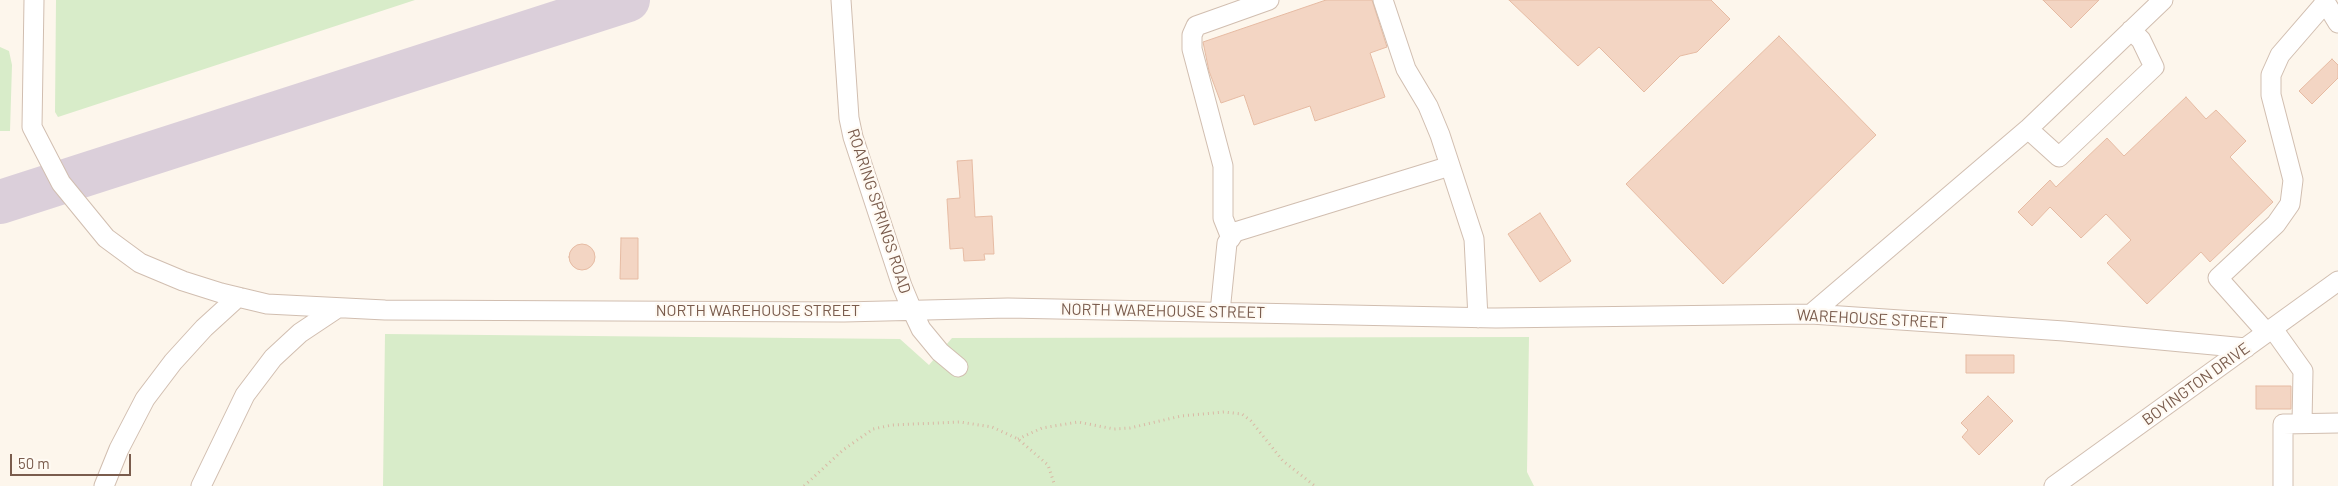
<!DOCTYPE html>
<html>
<head>
<meta charset="utf-8">
<style>
  body { margin:0 }
  #map { position:relative; width:2338px; height:486px; overflow:hidden; background:#fdf6ec; font-family:Barlow,sans-serif }
  canvas { display:block }
  .scale { position:absolute; left:10px; top:454px; width:121px; height:22px; box-sizing:border-box; border:2px solid #7a5c4d; border-top:0; padding-left:6px; font-size:15px; line-height:18px; white-space:nowrap; color:#7a5c4d; -webkit-text-stroke:4px #fffaf3; paint-order:stroke }
</style>
</head>
<body>
<div id="map">
<canvas width="2338" height="486"></canvas>
<div class="scale">50 m</div>
</div>
<script>
const g = document.querySelector('canvas').getContext('2d');
g.lineJoin = 'round';
function fillPath(path, color) { g.fillStyle = color; g.fill(path, 'evenodd'); }
const poly = rows => new Path2D(rows.map(r => 'M' + r).join(''));
function trace(path, color, width, dash) { g.strokeStyle = color; g.lineWidth = width; g.lineCap = dash ? 'butt' : 'round'; g.setLineDash(dash || []); g.stroke(path); }
function label(font, color, halo, rows, align = 'center') {
  g.font = font + ' Barlow,sans-serif'; g.lineWidth = 4.5; g.setLineDash([]); g.textBaseline = 'middle'; g.strokeStyle = halo; g.fillStyle = color; for (const [text, x, y, turn = 0] of rows) {
    g.save(); g.translate(x, y); g.rotate((+turn || 0) * Math.PI / 180); g.textAlign = isNaN(turn) ? turn : align; if (halo) g.strokeText(text, 0, 0); g.fillText(text, 0, 0); g.restore();
  }
}
const green = poly([
  [56,0,415,0,58,117,55,112],
  [0,47,9,51,12,65,10,131,0,131],
  [385,334,900,339,929,365,952,338,1529,337,1527,472,1534,486,383,486]
]);
const taxiway = poly([
  [0,202,628,0]
]);
const building = poly([
  [1326,0,1372,0,1387,47,1370,53,1385,97,1315,121,1310,106,1254,125,1244,95,1221,103,1209,71,1203,42,1326,0],
  [1509,0,1711,0,1730,19,1697,52,1680,56,1644,92,1599,47,1578,66,1509,0],
  [2043,0,2099,0,2071,28,2043,0],
  [1779,36,1876,135,1723,284,1626,184,1779,36],
  [2332,59,2338,65,2338,78,2312,104,2299,91,2332,59],
  [2186,97,2206,119,2216,110,2246,141,2230,157,2273,202,2210,262,2201,252,2147,304,2107,263,2131,240,2106,214,2081,238,2050,207,2032,226,2018,212,2050,180,2056,187,2107,138,2124,156,2186,97],
  [972,160,975,217,992,216,994,254,984,254,985,260,964,261,963,248,950,249,947,199,960,198,957,161,972,160],
  [1540,213,1571,261,1540,282,1508,234,1540,213],
  [621,238,638,238,638,279,620,279,621,238],
  '569 257a13 13 0 1 1 26 0a13 13 0 1 1-26 0Z',
  [1966,355,2014,355,2014,373,1966,373,1966,355],
  [2256,386,2291,386,2291,409,2256,409,2256,386],
  [1988,396,2013,421,1979,455,1962,437,1968,430,1961,423,1988,396]
]);
const path = poly([
  [1018,439,1042,428,1078,422,1114,429,1130,428,1181,416,1224,412,1242,414,1251,421,1283,461,1315,486],
  [804,486,843,450,873,429,892,425,960,422,992,427,1018,439,1048,465,1055,486]
]);
const minor = poly([
  [34,0,32,127,61,183,106,238,140,263,183,281,221,293,267,304,385,310,844,312,1008,308,1496,318,1811,314,2064,331,2246,348],
  [841,0,849,118,853,137,902,286,912,310,921,329,940,352,958,367],
  [1383,0,1406,69,1428,106,1440,135,1474,239,1478,318],
  [2324,0,2338,23],
  [2028,129,2059,157,2154,67,2141,40,2131,30],
  [1231,238,1223,218,1223,166,1192,49,1192,35,1196,26,1269,0],
  [1220,312,1227,243,1235,232,1450,166],
  [1811,314,2028,129,2163,0],
  [2273,329,2303,371,2302,423],
  [2267,333,2218,278,2276,224,2290,204,2293,180,2271,95,2271,75,2280,55,2325,3],
  [104,486,119,449,145,399,173,362,204,328,238,297],
  [201,486,245,395,273,358,300,333,336,309],
  [2054,486,2338,281],
  [2283,486,2283,424,2338,423]
]);
const streetNames = [
  ["ROARING SPRINGS ROAD",879,211,72],
  ["NORTH WAREHOUSE STREET",758,311],
  ["NORTH WAREHOUSE STREET",1163,311,1],
  ["WAREHOUSE STREET",1872,319,3],
  ["BOYINGTON DRIVE",2196,384,-36]
];
fillPath(green, '#d8ecc9');
trace(taxiway, '#dbcfda', 44);
fillPath(building, '#f3d5c3');
trace(building, '#e6bba3', 1);
trace(minor, '#d1beb0', 21);
trace(path, '#d9b8a5', 3, [1, 4]);
trace(minor, '#fff', 19);
label('16px', '#7a5c4d', '#fffaf3', streetNames);
</script>
</body>
</html>
